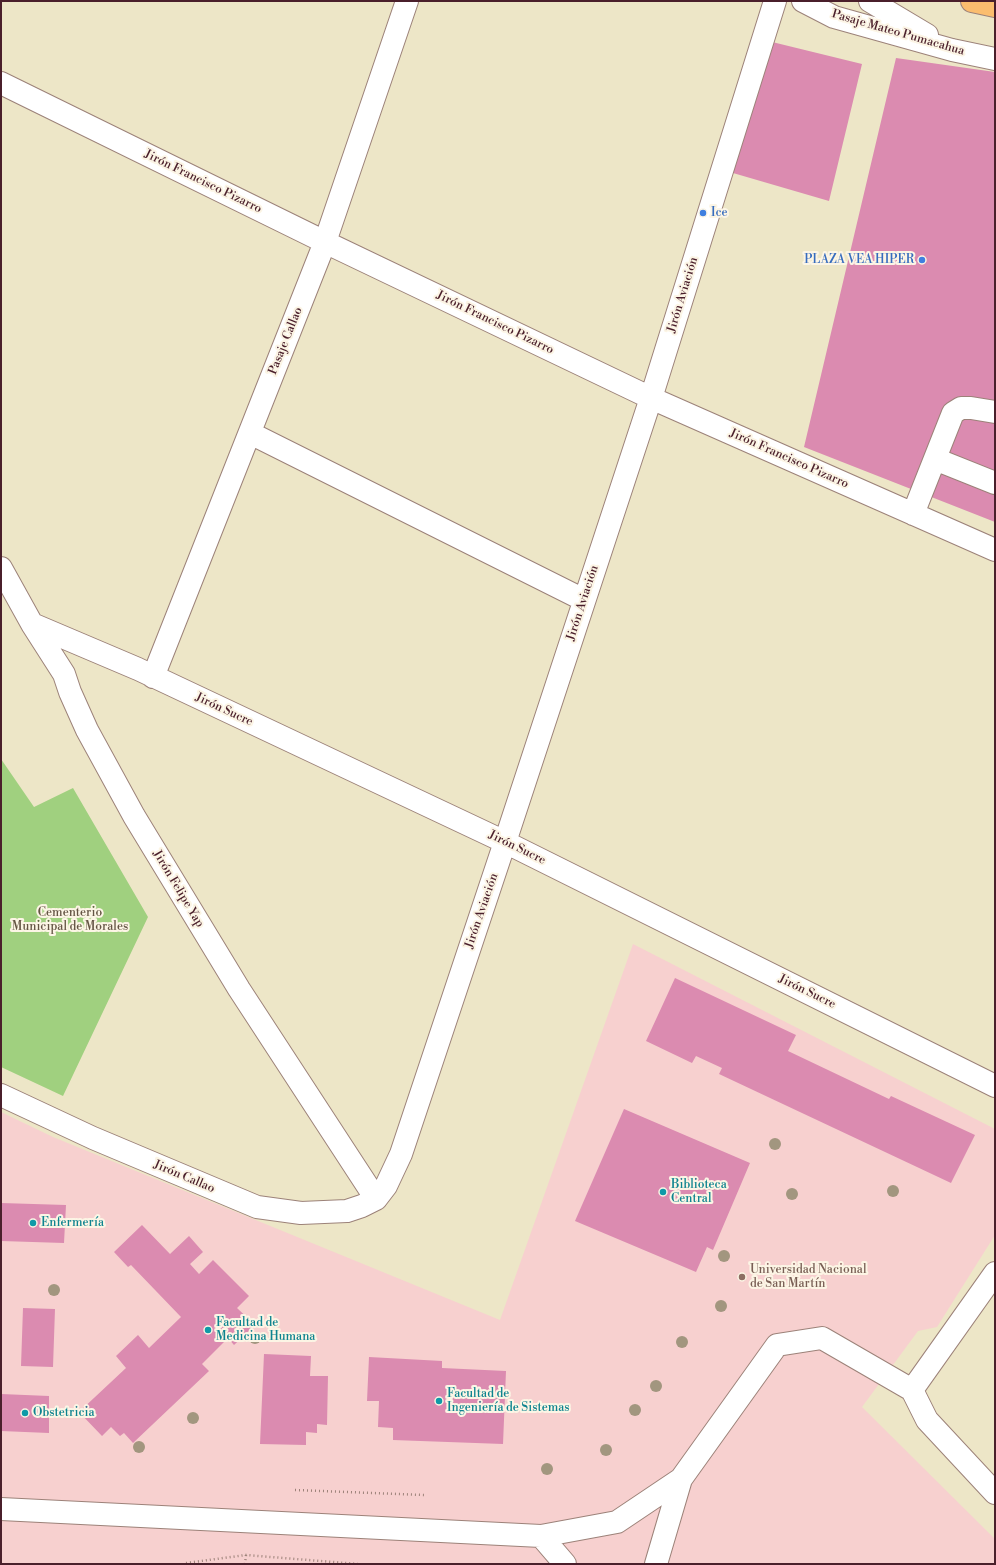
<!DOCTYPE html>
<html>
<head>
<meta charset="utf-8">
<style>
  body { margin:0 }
  #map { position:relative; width:996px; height:1565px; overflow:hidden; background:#ede6c7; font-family:"Libre Bodoni",serif }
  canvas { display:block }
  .frame { position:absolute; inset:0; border:2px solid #4a1f2b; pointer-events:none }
</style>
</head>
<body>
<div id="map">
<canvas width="996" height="1565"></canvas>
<div class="frame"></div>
</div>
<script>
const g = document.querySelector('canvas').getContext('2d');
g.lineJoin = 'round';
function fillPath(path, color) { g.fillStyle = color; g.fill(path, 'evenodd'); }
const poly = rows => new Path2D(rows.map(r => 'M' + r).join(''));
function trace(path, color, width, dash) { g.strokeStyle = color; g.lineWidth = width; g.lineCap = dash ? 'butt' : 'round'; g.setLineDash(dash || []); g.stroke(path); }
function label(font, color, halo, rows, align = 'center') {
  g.font = font + ' "Libre Bodoni",serif'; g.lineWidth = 4; g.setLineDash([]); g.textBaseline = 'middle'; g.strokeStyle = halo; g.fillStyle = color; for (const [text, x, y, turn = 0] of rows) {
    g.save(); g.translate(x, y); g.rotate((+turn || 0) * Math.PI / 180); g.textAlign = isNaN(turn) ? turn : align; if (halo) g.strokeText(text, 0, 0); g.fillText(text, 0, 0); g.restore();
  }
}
const built = poly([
  [633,944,995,1129,995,1235,937,1327,918,1331,862,1407,995,1539,995,1564,1,1564,1,1112,53,1137,500,1320]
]);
const green = poly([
  [1,759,34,807,73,788,148,917,63,1096,1,1067]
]);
const building = poly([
  [764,40,862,64,829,201,733,173],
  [896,58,995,72,995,522,804,447],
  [675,978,796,1035,788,1051,889,1099,891,1096,975,1135,951,1183,719,1074,722,1068,696,1056,692,1063,646,1041],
  [624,1109,750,1163,713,1250,707,1247,696,1272,575,1221],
  [1,1203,66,1205,64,1243,1,1241],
  [142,1225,170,1254,189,1236,203,1252,190,1264,199,1274,213,1260,249,1296,237,1308,255,1325,234,1345,228,1338,202,1364,209,1371,133,1443,124,1433,120,1436,111,1427,102,1436,79,1412,126,1368,116,1356,138,1335,149,1348,181,1317,131,1265,128,1267,114,1252],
  [23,1308,55,1309,53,1367,21,1366],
  [264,1354,311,1356,310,1376,328,1376,327,1425,317,1424,317,1433,306,1432,306,1445,260,1444],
  [369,1357,442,1361,442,1368,506,1371,503,1444,393,1440,393,1428,378,1427,379,1401,367,1401],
  [1,1394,49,1396,49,1433,1,1431]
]);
const path = poly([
  [295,1490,424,1495],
  [186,1563,246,1555,358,1564],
  [245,1564,246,1555]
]);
const minor = poly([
  [803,1,834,17,952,50,995,59],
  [870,1,927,35],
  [1,83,325,242,651,398,995,550],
  [250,433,584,600],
  [935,459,995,483],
  [913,514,953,413,961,408,971,408,995,412],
  [1,568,32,624,64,674,70,692,87,730,134,816,239,989,376,1199],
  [32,624,138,669,505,842,995,1086],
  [153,677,325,242,407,1],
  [1,1095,93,1138,257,1207,301,1213,347,1211,362,1206,376,1199,386,1186,401,1154,505,842,651,398,775,1],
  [912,1390,995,1273],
  [912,1390,927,1420,995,1493],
  [1,1509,541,1536,617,1522,681,1479,777,1345,822,1338,912,1390],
  [541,1536,565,1564],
  [656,1564,681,1479]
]);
const major = poly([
  [972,1,995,6]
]);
const trees = [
  [775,1144],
  [893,1191],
  [792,1194],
  [724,1256],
  [54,1290],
  [721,1306],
  [255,1338],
  [682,1342],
  [656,1386],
  [635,1410],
  [193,1418],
  [139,1447],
  [606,1450],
  [547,1469]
];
const markers = [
  [703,213,4,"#3f7fe0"],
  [922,260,4,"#3f7fe0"],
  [663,1192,4,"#0f9aa8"],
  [33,1223,4,"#0f9aa8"],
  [742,1277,4,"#8d6e63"],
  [208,1330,4,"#0f9aa8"],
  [439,1401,4,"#0f9aa8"],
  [25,1413,4,"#0f9aa8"]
];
const streetNames = [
  ["Pasaje Mateo Pumacahua",898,33,16],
  ["Jirón Francisco Pizarro",203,182,26],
  ["Jirón Aviación",683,295,-73],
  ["Jirón Francisco Pizarro",495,323,26],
  ["Pasaje Callao",286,341,-68],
  ["Jirón Francisco Pizarro",789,459,24],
  ["Jirón Aviación",583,603,-72],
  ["Jirón Sucre",224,710,25],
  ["Jirón Sucre",517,848,26],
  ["Jirón Felipe Yap",178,889,59],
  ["Jirón Aviación",482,911,-71],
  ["Jirón Sucre",807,992,26],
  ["Jirón Callao",184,1177,23]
];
const shopNames = [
  ["Ice",711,213],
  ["PLAZA VEA HIPER",914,260,"right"]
];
const parkNames = [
  ["Cementerio",70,913],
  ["Municipal de Morales",70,927]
];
const cultureNames = [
  ["Biblioteca",671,1185],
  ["Central",671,1199],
  ["Enfermería",41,1223],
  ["Facultad de",216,1323],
  ["Medicina Humana",216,1337],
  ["Facultad de",447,1394],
  ["Ingeniería de Sistemas",447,1408],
  ["Obstetricia",33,1413]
];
const educationNames = [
  ["Universidad Nacional",750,1270],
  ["de San Martín",750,1284]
];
fillPath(built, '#f7d0cf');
fillPath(green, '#a0d07f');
fillPath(building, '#db8bb0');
trace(minor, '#9c8279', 24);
trace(major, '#9c8279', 24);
trace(path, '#9c8279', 2.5, [1, 3]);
trace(minor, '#fff', 22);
trace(major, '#fbbd6e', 22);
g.fillStyle = '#a2967f';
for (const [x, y] of trees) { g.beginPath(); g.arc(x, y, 6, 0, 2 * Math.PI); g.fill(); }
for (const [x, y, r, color] of markers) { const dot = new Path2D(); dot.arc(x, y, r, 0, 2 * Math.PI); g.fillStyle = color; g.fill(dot); trace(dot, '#fcf5e5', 1.5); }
label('12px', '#4a1f2b', '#fcf5e5', streetNames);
label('12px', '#366cbe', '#fcf5e5', shopNames, 'left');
label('12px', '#645444', '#fcf5e5', parkNames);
label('12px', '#0d838f', '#fcf5e5', cultureNames, 'left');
label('12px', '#785e54', '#fcf5e5', educationNames, 'left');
</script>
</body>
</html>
